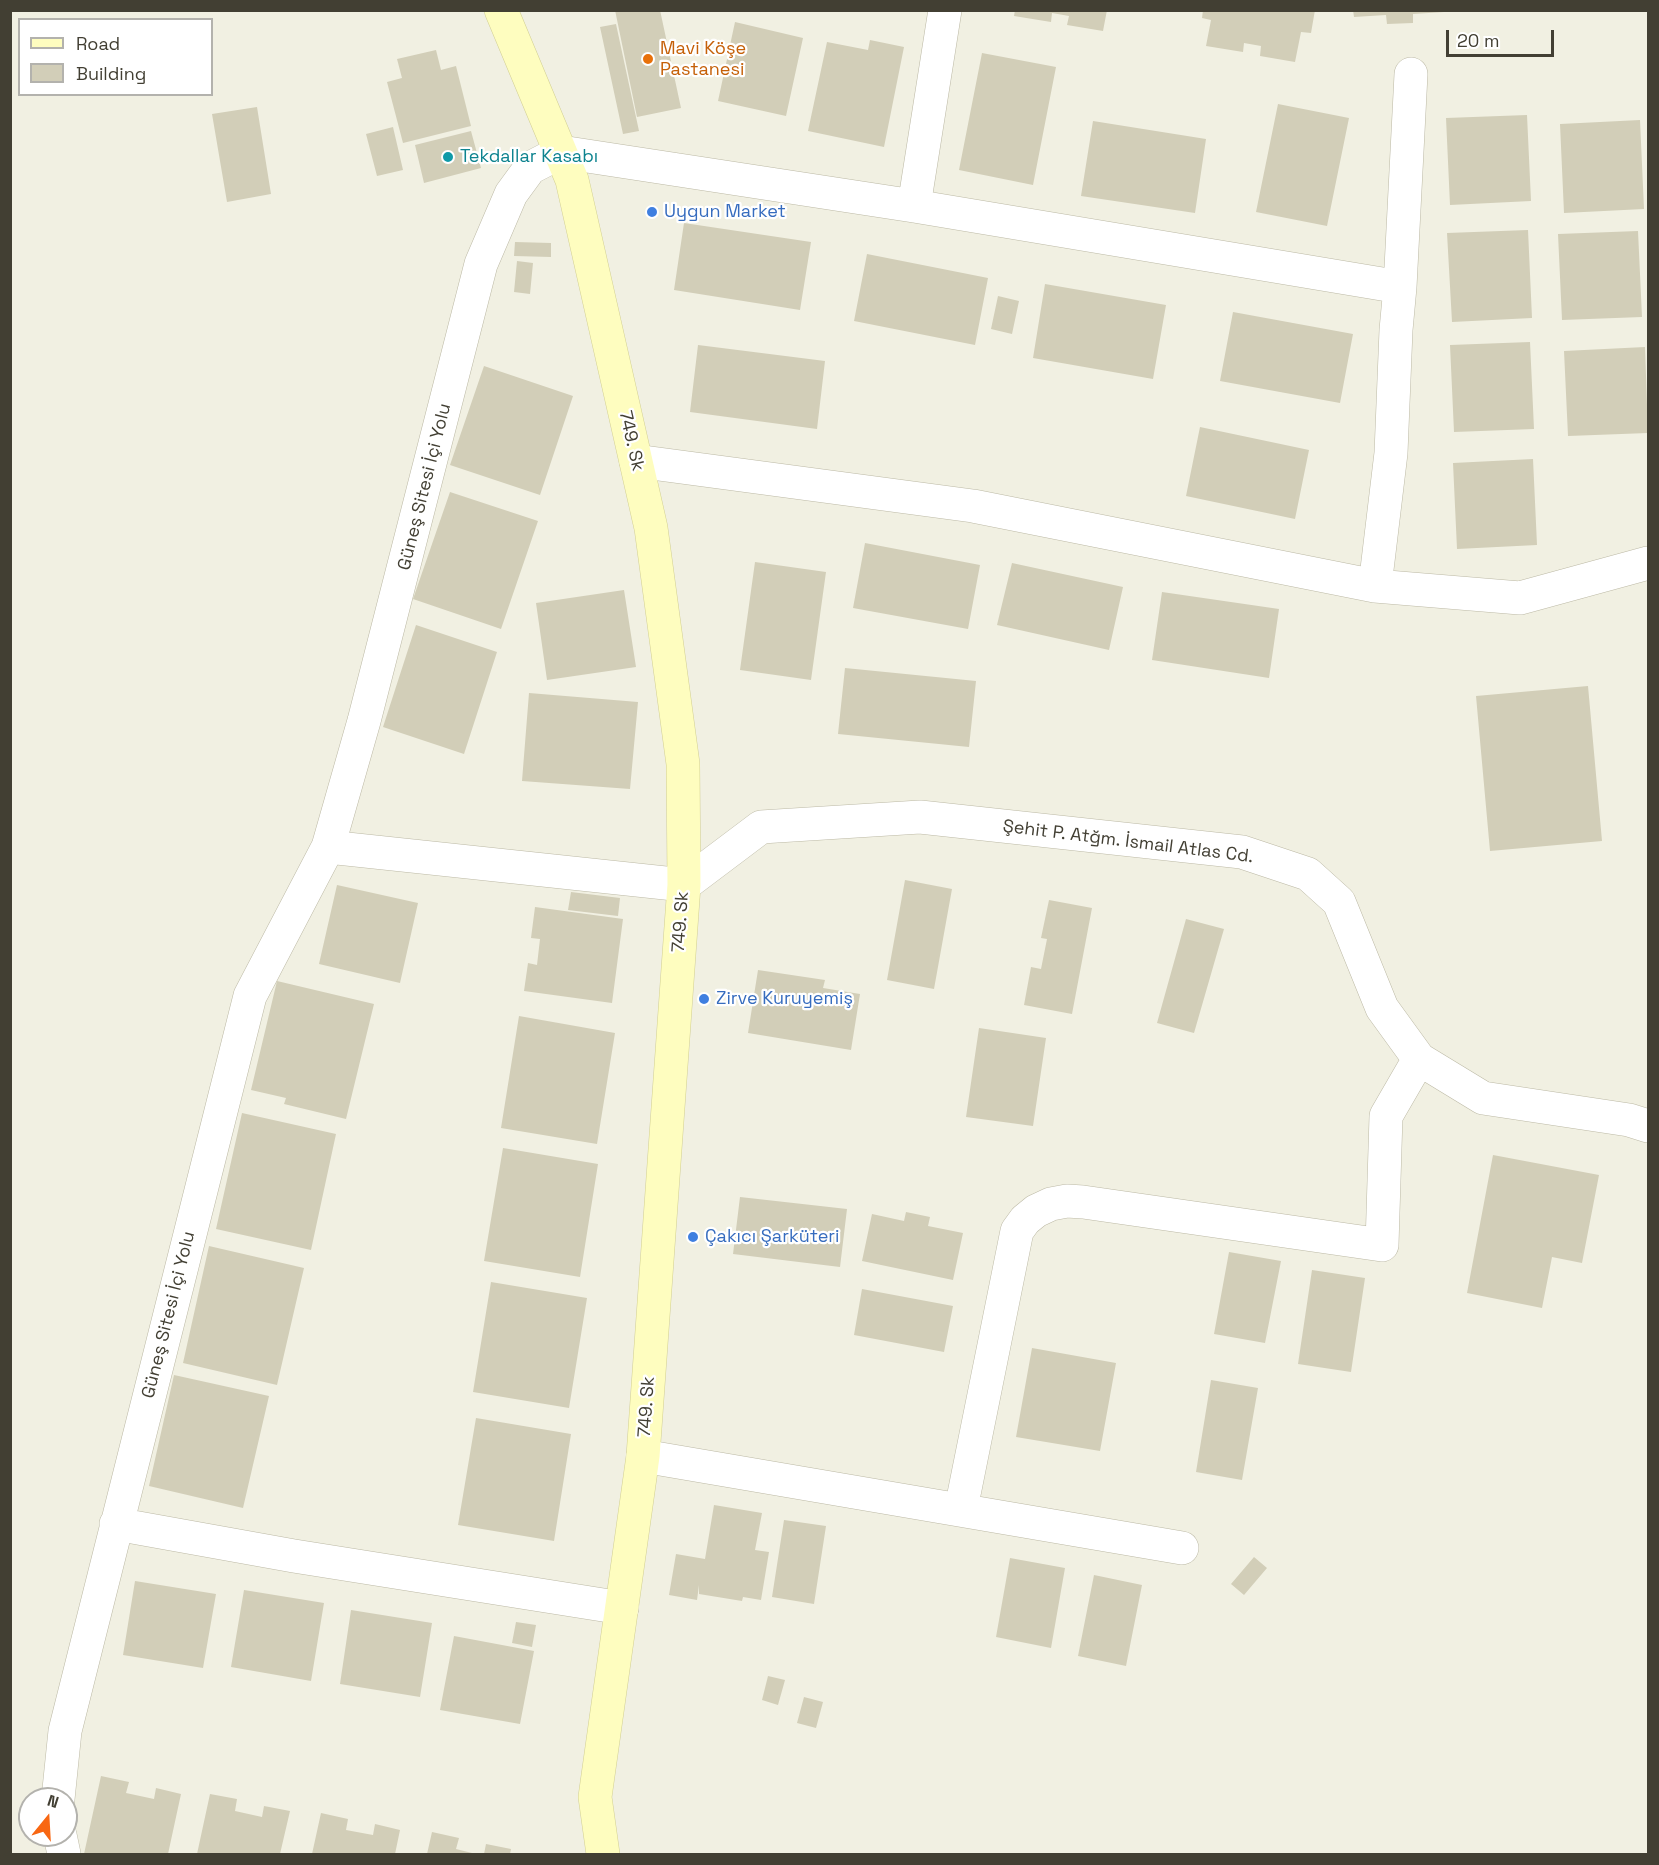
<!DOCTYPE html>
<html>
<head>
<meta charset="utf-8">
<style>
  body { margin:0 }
  #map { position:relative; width:1659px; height:1865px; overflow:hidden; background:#f1f0e2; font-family:"Space Grotesk",sans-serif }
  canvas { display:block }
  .frame { position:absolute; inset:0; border:12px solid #423f33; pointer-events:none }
  .legend { position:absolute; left:18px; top:18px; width:195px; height:78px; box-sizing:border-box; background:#fff; border:2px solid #b3b2ad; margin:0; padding:8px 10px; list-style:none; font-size:18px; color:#423f33 }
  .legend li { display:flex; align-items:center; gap:12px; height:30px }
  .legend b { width:30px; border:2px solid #b3b2ad }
  .north { position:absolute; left:18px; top:1787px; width:60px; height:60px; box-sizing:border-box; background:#fff; border:2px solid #b3b2ad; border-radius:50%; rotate:18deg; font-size:16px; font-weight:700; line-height:24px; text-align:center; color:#423f33 }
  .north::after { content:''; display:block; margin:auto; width:21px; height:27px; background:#f86712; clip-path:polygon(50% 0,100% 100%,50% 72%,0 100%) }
  .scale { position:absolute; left:1446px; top:30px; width:108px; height:27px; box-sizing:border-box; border:3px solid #423f33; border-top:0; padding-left:8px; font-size:18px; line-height:21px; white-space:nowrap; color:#423f33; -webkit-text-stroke:4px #fff; paint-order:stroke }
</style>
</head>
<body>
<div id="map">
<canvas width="1659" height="1865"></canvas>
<div class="frame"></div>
<ul class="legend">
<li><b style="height:8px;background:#fefdbf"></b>Road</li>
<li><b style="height:16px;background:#d2ceb8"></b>Building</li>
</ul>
<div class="north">N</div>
<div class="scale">20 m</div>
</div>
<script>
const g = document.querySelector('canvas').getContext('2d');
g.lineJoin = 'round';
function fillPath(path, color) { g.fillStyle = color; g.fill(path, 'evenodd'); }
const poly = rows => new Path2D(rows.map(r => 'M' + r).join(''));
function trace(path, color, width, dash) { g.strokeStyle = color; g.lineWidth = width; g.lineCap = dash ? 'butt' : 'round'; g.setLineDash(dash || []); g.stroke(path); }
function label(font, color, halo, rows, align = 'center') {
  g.font = font + ' "Space Grotesk",sans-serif'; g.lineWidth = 4.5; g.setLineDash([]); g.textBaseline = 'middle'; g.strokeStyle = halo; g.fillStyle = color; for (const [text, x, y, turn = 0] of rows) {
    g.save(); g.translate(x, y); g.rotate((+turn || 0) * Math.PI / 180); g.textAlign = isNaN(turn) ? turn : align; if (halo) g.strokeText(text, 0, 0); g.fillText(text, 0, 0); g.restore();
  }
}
const building = poly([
  [615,10,660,10,681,108,637,117],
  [1015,10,1107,10,1103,31,1067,25,1069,16,1052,13,1051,22,1014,16],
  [1203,10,1315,10,1311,33,1301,32,1295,62,1260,56,1261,46,1244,43,1243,52,1206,46,1211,20,1202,18],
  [1353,10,1444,10,1444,12,1413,14,1413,23,1387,24,1386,15,1354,17],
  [735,22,803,38,786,116,718,101],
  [616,24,639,131,623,134,600,27],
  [870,40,904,47,884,147,808,131,827,42,868,50],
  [436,50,441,70,456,66,471,126,403,143,387,82,402,78,397,59],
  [982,53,1056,67,1033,185,959,170],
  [1278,104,1349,118,1327,226,1256,212],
  [257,107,271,194,227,202,212,114],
  [1527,115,1531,201,1450,205,1446,118],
  [1640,120,1644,209,1564,213,1560,124],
  [1093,121,1206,139,1195,213,1081,196],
  [393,127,403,170,377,176,366,134],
  [471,131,481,168,424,183,415,145],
  [684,223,811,242,800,310,674,290],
  [1528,230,1532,318,1452,322,1447,233],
  [1638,231,1642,317,1562,320,1558,234],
  [515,242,551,243,551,257,514,256],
  [867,254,988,278,975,345,854,321],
  [517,261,533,263,530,294,514,292],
  [1045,284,1166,305,1153,379,1033,358],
  [998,296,1019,301,1012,334,991,329],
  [1233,312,1353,334,1340,403,1220,381],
  [1530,342,1534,429,1454,432,1450,345],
  [698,345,825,361,817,429,690,412],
  [1645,347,1648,433,1568,436,1564,351],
  [484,366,573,396,540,495,450,465],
  [1200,427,1309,450,1295,519,1186,496],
  [1533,459,1537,545,1457,549,1453,463],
  [450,492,538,521,501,629,413,599],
  [865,543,980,565,968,629,853,608],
  [755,562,826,572,811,680,740,670],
  [1012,563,1123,587,1109,650,997,625],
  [624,590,636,667,547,680,536,603],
  [1162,592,1279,609,1269,678,1152,660],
  [416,625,497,652,464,754,383,727],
  [845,668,976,681,969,747,838,734],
  [1588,686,1602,841,1490,851,1476,696],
  [529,693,638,702,630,789,522,781],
  [905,880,952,889,934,989,887,980],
  [337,885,418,903,400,983,319,964],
  [571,892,620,898,618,916,568,910],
  [1049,900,1092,908,1072,1014,1024,1005,1031,967,1041,969,1047,939,1041,938],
  [535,907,623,919,612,1003,524,991,528,963,537,965,540,939,531,938],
  [1186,919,1224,929,1194,1033,1157,1023],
  [758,970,825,980,823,988,860,994,851,1050,748,1033],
  [277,981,374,1004,346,1119,284,1104,286,1098,251,1090],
  [519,1016,615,1033,597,1144,501,1128],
  [979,1028,1046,1038,1033,1126,966,1117],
  [242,1113,336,1134,311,1250,216,1229],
  [503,1148,598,1164,580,1277,484,1261],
  [1493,1155,1599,1175,1582,1263,1552,1257,1542,1308,1467,1293],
  [740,1197,847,1209,840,1267,733,1254],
  [906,1212,930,1217,928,1226,963,1233,953,1280,862,1261,872,1214,904,1221],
  [209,1246,304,1268,277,1385,183,1363],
  [1229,1252,1281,1261,1265,1343,1214,1334],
  [1312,1270,1365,1278,1351,1372,1298,1364],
  [491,1282,587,1298,569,1408,473,1392],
  [862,1289,953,1306,944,1352,854,1335],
  [1032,1348,1116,1363,1100,1451,1016,1437],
  [174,1375,269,1396,243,1508,149,1486],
  [1211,1380,1258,1388,1242,1480,1196,1472],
  [476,1418,571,1434,554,1541,458,1525],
  [714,1505,762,1513,755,1550,769,1552,761,1600,743,1597,742,1601,699,1594,699,1585,697,1600,669,1595,676,1554,705,1559],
  [784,1520,826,1526,814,1604,772,1597],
  [1254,1557,1267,1568,1244,1595,1231,1584],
  [1010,1558,1065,1568,1051,1648,996,1637],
  [1094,1575,1142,1585,1126,1666,1078,1656],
  [135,1581,216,1594,203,1668,123,1655],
  [244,1590,324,1603,311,1681,231,1667],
  [351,1610,432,1623,420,1697,340,1684],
  [516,1622,536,1625,532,1647,512,1643],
  [454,1636,534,1651,520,1724,440,1710],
  [768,1676,785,1680,778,1705,762,1700],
  [804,1697,823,1702,816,1728,797,1723],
  [101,1776,129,1782,126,1793,154,1799,156,1788,181,1794,168,1854,84,1854],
  [210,1794,237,1799,235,1811,262,1817,264,1806,290,1811,280,1854,197,1854],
  [321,1813,348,1819,346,1830,373,1835,375,1824,400,1830,395,1854,312,1854],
  [432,1832,459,1838,456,1849,476,1854,427,1854],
  [486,1844,511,1849,510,1854,484,1854]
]);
const street = poly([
  [914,206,945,10],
  [1400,287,1411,74],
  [636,461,973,506,1375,586,1520,598,1648,563],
  [328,847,684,885,761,827,920,817,1242,852,1308,874,1339,902,1382,1008,1419,1059,1483,1098,1629,1120,1648,1126],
  [643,1456,1182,1548],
  [961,1509,1017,1231,1025,1220,1036,1211,1051,1204,1067,1201,1083,1202,1382,1245,1386,1116,1419,1059],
  [116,1524,294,1556,622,1608],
  [58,1799,65,1731,250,996,328,847,364,721,481,264,511,194,530,168,561,152,914,206,1400,287,1396,330,1391,453,1375,586],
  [60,1835,64,1854]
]);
const secondary = poly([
  [501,10,572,180,651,528,683,764,684,885,643,1456,595,1797,603,1854]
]);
const markers = [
  [648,59,6,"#e8710a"],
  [448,157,6,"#0f9aa8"],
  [652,212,6,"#3f7fe0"],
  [704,999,6,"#3f7fe0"],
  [693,1237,6,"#3f7fe0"]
];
const foodNames = [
  ["Mavi Köşe",660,49],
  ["Pastanesi",660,70]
];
const cultureNames = [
  ["Tekdallar Kasabı",460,157]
];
const shopNames = [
  ["Uygun Market",664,212],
  ["Zirve Kuruyemiş",716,999],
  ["Çakıcı Şarküteri",705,1237]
];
const streetNames = [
  ["749. Sk",631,441,77],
  ["Güneş Sitesi İçi Yolu",425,487,-76],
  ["Şehit P. Atğm. İsmail Atlas Cd.",1128,842,7],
  ["749. Sk",681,922,-86],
  ["Güneş Sitesi İçi Yolu",169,1315,-76],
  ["749. Sk",647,1407,-86]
];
fillPath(building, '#d2ceb8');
trace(street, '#bcb9a5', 34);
trace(secondary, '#d1ce92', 34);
trace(street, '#fff', 33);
trace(secondary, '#fefdbf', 33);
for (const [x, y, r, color] of markers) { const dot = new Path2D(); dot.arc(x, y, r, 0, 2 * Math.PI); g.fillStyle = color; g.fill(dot); trace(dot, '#fff', 2); }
label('18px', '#c56008', '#fff', foodNames, 'left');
label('18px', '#0d838f', '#fff', cultureNames, 'left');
label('18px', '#366cbe', '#fff', shopNames, 'left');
label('18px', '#423f33', '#fff', streetNames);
</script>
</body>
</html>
